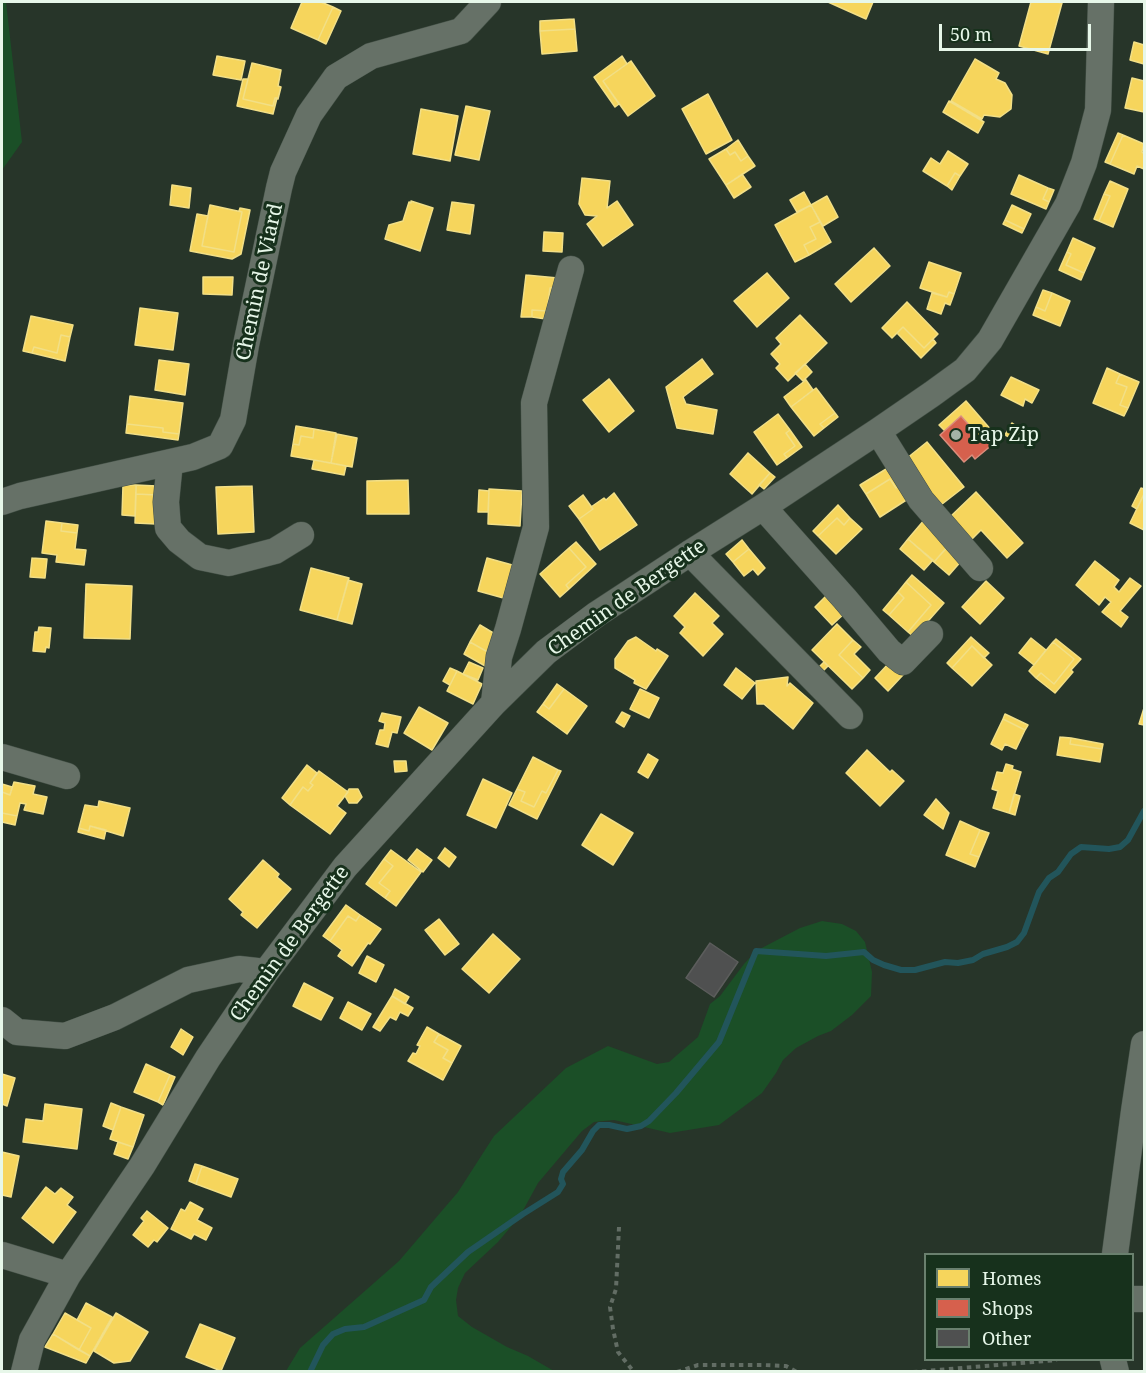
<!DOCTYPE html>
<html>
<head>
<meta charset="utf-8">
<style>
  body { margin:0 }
  #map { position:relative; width:1146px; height:1373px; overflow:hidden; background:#273529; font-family:"Noto Serif",serif }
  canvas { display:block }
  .frame { position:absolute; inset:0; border:3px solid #e7f7e9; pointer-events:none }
  .legend { position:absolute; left:924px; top:1253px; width:210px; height:108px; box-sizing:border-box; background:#17311c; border:2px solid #6a806e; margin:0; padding:8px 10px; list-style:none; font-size:18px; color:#e7f7e9 }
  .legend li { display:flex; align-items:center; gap:12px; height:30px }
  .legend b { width:30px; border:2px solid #6a806e }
  .scale { position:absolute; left:939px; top:24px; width:152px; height:27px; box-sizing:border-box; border:3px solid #e7f7e9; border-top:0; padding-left:8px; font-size:18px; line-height:21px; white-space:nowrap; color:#e7f7e9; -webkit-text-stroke:4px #17311c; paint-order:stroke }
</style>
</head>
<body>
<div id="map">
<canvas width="1146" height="1373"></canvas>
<div class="frame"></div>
<ul class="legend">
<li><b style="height:16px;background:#f6d55c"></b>Homes</li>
<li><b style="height:16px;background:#d6604d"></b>Shops</li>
<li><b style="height:16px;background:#4f5050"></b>Other</li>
</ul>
<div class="scale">50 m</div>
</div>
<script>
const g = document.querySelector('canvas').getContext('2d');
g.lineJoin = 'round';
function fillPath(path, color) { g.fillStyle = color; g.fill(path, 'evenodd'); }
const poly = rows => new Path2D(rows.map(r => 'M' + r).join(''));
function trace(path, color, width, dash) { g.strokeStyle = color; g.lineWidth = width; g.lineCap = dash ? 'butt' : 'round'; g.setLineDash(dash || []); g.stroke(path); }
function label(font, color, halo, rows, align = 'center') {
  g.font = font + ' "Noto Serif",serif'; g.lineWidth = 6; g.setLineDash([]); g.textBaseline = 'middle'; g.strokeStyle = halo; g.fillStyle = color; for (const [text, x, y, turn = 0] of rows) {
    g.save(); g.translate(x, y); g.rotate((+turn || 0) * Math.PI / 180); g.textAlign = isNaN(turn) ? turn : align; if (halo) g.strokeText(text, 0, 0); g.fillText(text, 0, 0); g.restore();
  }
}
const green = poly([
  [2,2,6,2,22,142,2,170],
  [822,921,842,924,856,931,865,942,872,972,871,996,852,1015,831,1031,818,1036,796,1048,783,1060,776,1073,762,1093,719,1125,670,1133,614,1120,594,1122,582,1131,538,1183,520,1216,498,1242,465,1273,458,1288,456,1300,458,1316,472,1327,507,1347,528,1356,554,1371,286,1371,300,1348,399,1261,458,1192,494,1136,566,1068,608,1046,657,1064,669,1062,698,1037,710,1004,720,996,744,964,756,951,800,928]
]);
const homes = poly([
  [302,2,321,2,333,7,318,40,291,28,302,2],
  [828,2,873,2,866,19,828,2],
  [1031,2,1057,2,1062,3,1048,54,1019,46,1031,2],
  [333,7,341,11,326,44,318,40,333,7],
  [574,19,575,29,540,31,540,21,574,19],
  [575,29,577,51,542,54,540,31,575,29],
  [1134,42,1144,45,1144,64,1130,60,1134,42],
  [217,56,245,61,241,80,213,75,217,56],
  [622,56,627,64,603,81,619,104,615,107,594,77,622,56],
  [975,59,999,73,996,79,1005,83,1012,95,1011,109,1000,117,984,115,982,119,951,101,975,59],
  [631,61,655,96,628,116,603,81,631,61],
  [252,63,281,70,278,86,281,87,278,99,275,98,273,106,243,99,252,63],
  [1132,78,1144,81,1144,112,1125,108,1132,78],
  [243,79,248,79,243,99,273,106,275,98,277,98,273,114,237,106,243,79],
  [708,94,732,140,706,154,682,109,708,94],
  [949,101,984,122,978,133,943,112,949,101],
  [466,106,490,111,479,160,455,155,466,106],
  [421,109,458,116,450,161,413,154,421,109],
  [1118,133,1123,135,1110,164,1105,162,1118,133],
  [1123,135,1144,144,1142,152,1144,154,1144,169,1137,166,1134,174,1110,164,1123,135],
  [738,140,748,156,741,161,735,152,730,155,726,149,738,140],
  [726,149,730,155,735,152,741,161,748,156,755,166,726,185,709,159,726,149],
  [948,151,968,164,960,176,955,173,947,186,923,171,931,158,940,164,948,151],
  [955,173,960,176,952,190,947,186,955,173],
  [742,174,751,187,734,198,726,185,742,174],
  [1019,175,1048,188,1043,199,1049,202,1046,209,1011,194,1019,175],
  [582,178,610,181,607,208,617,201,633,225,603,246,587,224,597,216,585,215,579,204,582,178],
  [1110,181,1128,189,1113,227,1099,221,1110,196,1104,194,1110,181],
  [172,185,191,188,189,208,170,205,172,185],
  [1048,188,1054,190,1049,202,1043,199,1048,188],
  [804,192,811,205,797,212,790,200,804,192],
  [1104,194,1110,196,1099,221,1094,219,1104,194],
  [827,196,838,217,823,226,811,205,827,196],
  [411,201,433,208,420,251,385,239,389,225,403,221,409,202,411,203,411,201],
  [452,202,474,205,470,234,447,230,452,202],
  [210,205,242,212,234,252,202,246,210,205],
  [811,205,820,222,810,227,816,239,804,245,809,255,795,262,775,225,811,205],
  [1012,205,1031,214,1024,229,1005,220,1012,205],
  [240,208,250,210,241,254,232,259,190,251,197,214,208,216,202,246,234,252,242,212,239,211,240,208],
  [1005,220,1024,229,1022,233,1003,224,1005,220],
  [820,222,831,242,809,255,804,245,816,239,810,227,820,222],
  [544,232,563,233,562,252,543,251,544,232],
  [1073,238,1095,248,1084,273,1066,265,1071,254,1067,252,1073,238],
  [874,248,890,266,851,302,835,284,874,248],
  [1067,252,1071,254,1066,265,1084,273,1081,280,1059,270,1067,252],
  [929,262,961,273,954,294,949,292,947,297,920,288,929,262],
  [767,273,789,298,757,327,734,301,767,273],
  [526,275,558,278,556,288,550,288,547,311,532,310,532,317,521,317,526,275],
  [203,277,233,277,232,295,203,294,203,277],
  [550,288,556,288,553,320,532,317,532,310,547,311,550,288],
  [1043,290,1052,293,1045,311,1036,307,1043,290],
  [949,292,954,294,950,305,945,303,941,314,927,309,932,293,947,297,949,292],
  [1052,293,1070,301,1060,326,1033,315,1036,307,1045,311,1052,293],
  [907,302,938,334,924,348,903,327,892,338,882,328,907,302],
  [140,308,178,313,173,350,135,345,140,308],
  [800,315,827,343,788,381,776,368,780,364,771,354,781,344,776,338,800,315],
  [31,316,73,325,70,337,61,335,57,353,34,347,32,353,23,351,31,316],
  [903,327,924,348,933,339,936,343,921,358,897,333,903,327],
  [61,335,70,337,65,361,32,353,34,347,57,353,61,335],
  [702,359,713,374,683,397,686,404,717,410,713,434,677,428,666,387,702,359],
  [159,360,189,364,185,395,155,390,159,360],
  [805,364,812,372,803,381,795,373,805,364],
  [1107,368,1120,374,1116,383,1127,387,1120,405,1128,408,1124,416,1093,403,1107,368],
  [1120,374,1139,382,1128,408,1120,405,1127,387,1116,383,1120,374],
  [1011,377,1039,390,1032,403,1025,399,1023,406,1001,395,1011,377],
  [609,379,634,411,609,432,583,400,609,379],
  [806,380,813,390,791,407,784,397,806,380],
  [816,388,835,413,820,424,824,428,814,436,791,407,816,388],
  [130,396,183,403,179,434,163,432,163,428,127,424,130,396],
  [966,401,992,431,982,440,961,416,945,431,939,425,966,401],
  [835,413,838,417,824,428,820,424,835,413],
  [778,414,790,430,786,433,795,446,784,454,787,458,777,465,754,432,778,414],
  [1012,423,1021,429,1015,440,1005,435,1012,423],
  [127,424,163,428,163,432,179,434,178,440,126,433,127,424],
  [296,426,314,429,313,438,301,436,299,445,293,444,296,426],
  [314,429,336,433,331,463,291,456,293,444,299,445,301,436,313,438,314,429],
  [790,430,802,447,787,458,784,454,795,446,786,433,790,430],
  [337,434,357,438,352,467,331,463,337,434],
  [927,442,964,487,937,508,901,463,927,442],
  [748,453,770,473,752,494,730,474,748,453],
  [314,460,346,466,344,475,312,469,314,460],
  [891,466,902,484,896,488,890,479,866,494,860,485,891,466],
  [770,473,775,477,764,489,759,485,770,473],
  [890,479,896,488,902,484,911,497,880,517,866,494,890,479],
  [408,480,409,514,367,514,367,481,408,480],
  [123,485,136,485,135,516,122,515,123,485],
  [136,485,157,486,157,495,136,494,136,485],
  [252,486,254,532,218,534,216,487,252,486],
  [1141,488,1144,489,1144,494,1137,509,1132,506,1141,488],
  [489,489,522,491,520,526,488,524,489,489],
  [479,490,489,491,488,512,478,512,479,490],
  [976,492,1023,543,1007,558,981,530,971,540,950,517,976,492],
  [614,493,637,525,600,550,579,519,593,509,591,507,604,498,606,500,614,493],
  [136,494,157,495,156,524,135,523,136,494],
  [1144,494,1144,530,1130,523,1144,494],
  [583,495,593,509,579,519,569,506,583,495],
  [838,505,850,518,844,525,837,518,818,536,813,531,838,505],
  [837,518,844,525,850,518,862,529,836,554,818,536,837,518],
  [925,519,952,542,934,562,908,539,925,519],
  [46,521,62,523,61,531,77,533,75,549,86,550,84,565,56,562,57,555,42,553,46,521],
  [62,523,78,525,77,533,61,531,62,523],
  [908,539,933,560,924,570,900,549,908,539],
  [742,540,749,549,733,562,726,554,742,540],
  [576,542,596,564,569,589,566,585,586,567,569,548,576,542],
  [948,546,963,559,949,575,934,562,948,546],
  [569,548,586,567,566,585,569,589,560,597,540,574,569,548],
  [749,549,765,568,758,575,753,569,744,576,733,562,749,549],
  [32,558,47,559,45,578,30,577,32,558],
  [487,558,516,566,507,599,478,591,487,558],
  [1095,561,1119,580,1114,587,1119,592,1130,578,1141,586,1120,611,1128,617,1121,627,1102,612,1111,602,1105,597,1099,605,1076,585,1095,561],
  [311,568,349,578,337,620,300,610,311,568],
  [912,575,944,603,914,637,908,632,931,605,906,582,912,575],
  [348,580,362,584,352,624,337,620,348,580],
  [986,581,1004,598,980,624,962,607,986,581],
  [906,582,931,605,908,632,889,615,904,598,898,592,906,582],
  [86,584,132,586,130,639,84,638,86,584],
  [898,592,904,598,889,615,883,610,898,592],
  [695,593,719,616,712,623,723,634,703,656,680,633,685,627,674,616,695,593],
  [829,593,846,612,832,625,815,607,829,593],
  [837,624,853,640,839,655,863,678,852,689,812,650,837,624],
  [480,625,500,637,493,655,470,642,480,625],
  [39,627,51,628,49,648,46,647,45,652,33,651,35,632,38,632,39,627],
  [636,637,656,651,657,649,668,656,646,689,634,683,635,680,615,668,615,659,628,641,636,637],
  [971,637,989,653,984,658,972,646,952,668,947,663,971,637],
  [1031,638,1046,650,1034,665,1019,653,1031,638],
  [1056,639,1081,659,1071,670,1073,672,1055,693,1036,678,1041,673,1054,684,1074,659,1053,642,1056,639],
  [853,640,861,647,854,654,870,670,863,678,839,655,853,640],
  [470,642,493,655,487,667,464,654,470,642],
  [1053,642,1074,659,1054,684,1041,673,1036,678,1029,671,1053,642],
  [972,646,992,665,972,686,952,668,972,646],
  [469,662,483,668,478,680,463,674,469,662],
  [824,662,828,666,823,671,819,667,824,662],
  [890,662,903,675,888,691,875,678,890,662],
  [450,668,457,671,450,685,443,681,450,668],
  [736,668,755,683,742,699,724,685,736,668],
  [457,671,482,684,473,704,447,691,457,671],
  [788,677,787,686,790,683,813,703,793,729,764,704,757,704,756,681,788,677],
  [557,684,564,689,549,709,543,704,557,684],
  [564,689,587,706,567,734,537,712,543,704,549,709,564,689],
  [640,689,659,698,649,718,630,709,640,689],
  [419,707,448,723,432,750,404,733,419,707],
  [1144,708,1144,725,1139,724,1144,708],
  [622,712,630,716,624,727,616,722,622,712],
  [382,713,401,717,397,733,392,732,388,747,376,744,380,730,384,730,385,723,379,721,382,713],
  [1005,714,1028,725,1025,730,1003,719,1005,714],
  [1003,719,1025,730,1016,749,1005,744,1002,750,991,744,1003,719],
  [1060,737,1071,738,1070,744,1102,749,1100,762,1057,755,1060,737],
  [1071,738,1103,744,1102,749,1070,744,1071,738],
  [867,750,890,772,892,770,904,781,880,806,846,773,867,750],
  [648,754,658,760,648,778,638,772,648,754],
  [533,757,558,770,546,793,542,791,534,807,521,801,525,792,517,789,533,757],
  [394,761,406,761,407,771,395,772,394,761],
  [1006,764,1013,766,1012,769,1021,772,1009,813,993,808,998,791,992,789,997,772,1003,773,1006,764],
  [307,765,317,773,310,783,313,785,308,791,303,787,290,805,282,798,307,765],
  [558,770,561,771,537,819,509,805,517,789,525,792,521,801,534,807,542,791,546,793,558,770],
  [319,771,348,792,337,806,346,813,330,834,290,805,303,787,308,791,313,785,310,783,319,771],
  [483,779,512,793,496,828,467,815,483,779],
  [14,782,35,786,33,794,47,797,43,814,24,810,26,804,20,803,17,816,2,813,2,792,10,795,14,782],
  [2,784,12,787,10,795,2,792,2,784],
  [349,789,358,789,362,797,357,803,349,803,345,796,349,789],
  [1014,794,1020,796,1015,815,1009,813,1014,794],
  [936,799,949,813,943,829,924,815,936,799],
  [99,801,130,808,123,836,90,826,89,831,79,828,85,805,98,807,99,801],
  [2,813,17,816,15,825,2,822,2,813],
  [601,814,633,833,613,865,582,845,601,814],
  [960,821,980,830,970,854,979,857,975,867,946,855,960,821],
  [90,826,106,830,104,839,78,832,79,828,89,831,90,826],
  [980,830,989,833,979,857,970,854,980,830],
  [445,848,456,857,449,867,438,858,445,848],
  [417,849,432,860,423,872,408,860,417,849],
  [391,850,421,872,396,906,385,898,390,891,379,883,393,866,384,859,391,850],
  [384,859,393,866,379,883,390,891,385,898,366,884,384,859],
  [263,860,279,874,277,877,291,889,257,928,241,915,243,912,229,899,263,860],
  [346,905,360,915,356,921,348,916,330,941,323,936,346,905],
  [360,915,381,929,370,944,368,943,352,966,338,956,342,950,330,941,348,916,356,921,360,915],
  [439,919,459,944,445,955,425,930,439,919],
  [493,934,520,959,489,993,462,969,493,934],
  [367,956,384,965,376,982,359,973,367,956],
  [304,983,333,998,321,1020,293,1006,304,983],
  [395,989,409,997,405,1004,392,996,395,989],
  [392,996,413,1008,408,1016,400,1012,396,1020,390,1017,380,1031,373,1027,392,996],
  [348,1002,371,1014,362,1030,340,1018,348,1002],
  [427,1027,439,1034,434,1042,448,1050,443,1058,452,1063,443,1080,408,1061,413,1053,416,1054,420,1046,417,1045,427,1027],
  [181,1029,193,1037,183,1055,171,1047,181,1029],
  [439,1034,461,1046,452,1063,443,1058,448,1050,434,1042,439,1034],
  [146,1064,170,1075,158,1102,134,1092,146,1064],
  [2,1074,15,1078,7,1106,2,1104,2,1074],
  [170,1075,175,1077,163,1105,158,1102,170,1075],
  [111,1103,121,1107,113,1130,103,1126,111,1103],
  [45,1104,82,1109,77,1149,23,1142,26,1119,43,1121,45,1104],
  [121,1107,144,1115,133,1147,110,1139,121,1107],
  [118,1142,133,1147,128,1159,114,1154,118,1142],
  [2,1152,19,1156,11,1197,2,1195,2,1152],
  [195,1164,202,1166,196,1184,189,1181,195,1164],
  [202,1166,238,1179,231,1197,196,1184,202,1166],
  [46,1187,55,1194,61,1188,73,1197,67,1205,76,1212,53,1243,22,1218,46,1187],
  [190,1202,203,1209,197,1220,212,1228,206,1240,194,1234,191,1239,171,1229,181,1209,185,1211,190,1202],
  [147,1211,168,1228,157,1242,154,1240,148,1247,133,1235,144,1221,141,1218,147,1211],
  [86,1303,112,1317,90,1356,79,1350,91,1328,77,1320,86,1303],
  [65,1313,91,1328,79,1350,53,1334,65,1313],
  [116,1313,148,1332,130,1361,114,1363,94,1351,116,1313],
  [200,1324,235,1338,221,1371,186,1357,200,1324],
  [53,1334,90,1356,86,1363,45,1347,53,1334]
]);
const shops = poly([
  [961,416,982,440,986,436,993,444,975,459,972,455,964,462,940,435,961,416]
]);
const stream = poly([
  [310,1372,323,1345,333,1334,345,1329,364,1327,424,1300,431,1287,468,1252,523,1214,558,1192,563,1184,561,1179,563,1172,582,1150,593,1131,599,1125,609,1125,627,1129,641,1126,649,1121,676,1093,719,1042,756,951,826,956,864,952,873,960,884,965,901,970,915,970,945,962,958,963,973,960,983,954,1007,947,1017,942,1024,933,1039,892,1049,878,1058,872,1071,854,1081,847,1109,849,1120,847,1128,840,1144,811]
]);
const building = poly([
  [710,943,738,962,714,997,686,978,710,943]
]);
const path = poly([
  [619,1227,616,1289,610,1307,613,1329,618,1352,634,1372],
  [677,1372,698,1365,763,1365,786,1366,797,1372],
  [913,1372,1057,1360]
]);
const minor = poly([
  [878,431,921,500,980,568],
  [170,462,166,502,168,528,179,541,200,557,229,563,275,551,301,535],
  [2,502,20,496,193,457,220,446,233,420,246,345,279,188,283,172,309,115,336,77,371,56,461,31,488,2],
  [763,507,845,599,889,651,903,662,930,634],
  [690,553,850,716],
  [494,703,499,657,508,629,536,527,534,403,571,269],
  [2,757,67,776],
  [2,1020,17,1032,65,1036,115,1017,188,980,239,969,266,972],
  [1115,1254,1134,1111,1144,1044],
  [2,1255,68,1275],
  [1132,1299,1144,1299],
  [1113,1360,1116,1372],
  [24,1372,32,1340,68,1275,142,1166,208,1058,266,972,345,867,494,703,546,652,597,614,690,553,763,507,878,431,932,394,965,370,990,340,1068,204,1084,163,1098,110,1101,2]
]);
const markers = [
  [956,435,6,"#a4b3a6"]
];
const streetNames = [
  ["Chemin de Viard",260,282,-78],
  ["Chemin de Bergette",627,598,-35],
  ["Chemin de Bergette",290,944,-54]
];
const poiNames = [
  ["Tap Zip",968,435]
];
fillPath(green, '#1b4f27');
fillPath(homes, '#f6d55c');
trace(homes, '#f2df86', 1.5);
fillPath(shops, '#d6604d');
trace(shops, '#db8d7c', 1.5);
trace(stream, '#22555b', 6);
fillPath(building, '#4f5050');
trace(building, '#5c5d5c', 1.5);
trace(minor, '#435046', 27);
trace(path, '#626d64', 4, [4.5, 4.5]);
trace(minor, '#667167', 26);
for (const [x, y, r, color] of markers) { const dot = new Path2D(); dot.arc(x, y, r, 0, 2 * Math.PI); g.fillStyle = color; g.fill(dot); trace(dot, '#17311c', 2); }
label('20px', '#e7f7e9', '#17311c', streetNames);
label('20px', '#e7f7e9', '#17311c', poiNames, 'left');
</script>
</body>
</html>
